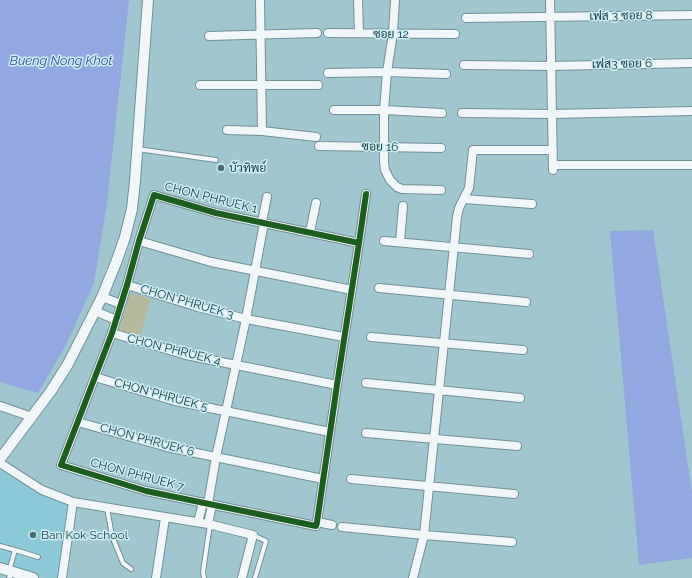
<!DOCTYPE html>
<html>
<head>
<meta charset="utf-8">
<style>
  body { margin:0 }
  canvas { display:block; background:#a0c6cf }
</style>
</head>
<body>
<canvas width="692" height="578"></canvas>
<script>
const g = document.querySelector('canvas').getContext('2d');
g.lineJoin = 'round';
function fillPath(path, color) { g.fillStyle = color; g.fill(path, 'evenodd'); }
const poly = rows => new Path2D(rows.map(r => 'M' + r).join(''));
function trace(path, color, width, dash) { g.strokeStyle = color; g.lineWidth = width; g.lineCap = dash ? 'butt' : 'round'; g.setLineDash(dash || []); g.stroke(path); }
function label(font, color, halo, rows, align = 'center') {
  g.font = font + ' Raleway,Sarabun,sans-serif'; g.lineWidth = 3; g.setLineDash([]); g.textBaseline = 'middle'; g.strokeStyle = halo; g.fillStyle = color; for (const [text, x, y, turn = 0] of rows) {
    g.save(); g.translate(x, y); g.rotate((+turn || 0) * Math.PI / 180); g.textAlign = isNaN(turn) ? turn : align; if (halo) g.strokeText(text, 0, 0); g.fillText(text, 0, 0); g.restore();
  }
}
const built = poly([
  [0,468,42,494,71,505,57,578,46,578,0,564]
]);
const green = poly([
  [130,293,151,299,140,336,119,330]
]);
const water = poly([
  [0,0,129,0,107,203,94,283,67,343,38,393,0,382],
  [653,230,692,492,692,558,639,565,610,231]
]);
const service = poly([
  [137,149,216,160],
  [107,508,112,536,123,563,131,569],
  [253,535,266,541,255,578],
  [0,546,15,550,9,571],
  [15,550,38,557],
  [9,578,10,577],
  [204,578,203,572,210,524]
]);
const minor = poly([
  [260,0,262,131],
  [358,0,359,33],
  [395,0,393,33,387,72,384,110,384,162,385,170,390,180,397,187,402,189,441,190],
  [550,0,553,170],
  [466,18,692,15],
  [328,33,455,34],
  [209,36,317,33],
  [464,65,551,66,692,63],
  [328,73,387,72,446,74],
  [200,85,318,85],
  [334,110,384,110,442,113],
  [462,113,552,114,692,111],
  [227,130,262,131,316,137],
  [319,146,441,148],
  [553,165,692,165],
  [464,199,532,204],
  [262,222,267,197],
  [310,232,316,203],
  [139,241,211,262,352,290],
  [384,241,529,254],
  [400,242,403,206],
  [359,243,216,213,154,195,139,241,127,285,112,333,61,465,146,491,316,526,317,522,337,385,359,243,366,194],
  [127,285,198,307,246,319,344,337],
  [379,288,526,302],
  [102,297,121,304],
  [95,311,116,320],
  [112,333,186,355,337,385],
  [371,337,523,350],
  [95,377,175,401,330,432],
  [366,383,520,398],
  [0,406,32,417],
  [78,422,167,447,323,479],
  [366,433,517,446],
  [0,463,42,490,73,502,208,524,253,535,242,578],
  [351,479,514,494],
  [208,504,216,457,246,319,264,223],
  [198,522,203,503],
  [317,522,332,525],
  [208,524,212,505],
  [342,527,424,535,512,542],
  [62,578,73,502],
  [156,578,165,518],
  [413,578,424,535,457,217,459,208,469,188,473,150,553,150]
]);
const tertiary = poly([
  [0,459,51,391,68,364,102,297,117,260,125,237,132,209,135,181,148,0],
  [0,568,33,578]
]);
const cycleway = poly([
  [359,243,216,213,154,195,139,241,127,285,112,333,61,465,146,491,316,526,317,522,337,385,359,243,366,194]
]);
const markers = [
  [221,168,4,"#4b6c73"],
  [33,535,4,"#4b6c73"]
];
const streetNames = [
  ["เฟส 3 ซอย 8",621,16,-1],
  ["ซอย 12",391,34],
  ["เฟส3 ซอย 6",622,64,-1],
  ["ซอย 16",380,147,1],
  ["CHON PHRUEK 1",211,198,14],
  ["CHON PHRUEK 3",187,302,16],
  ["CHON PHRUEK 4",174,350,14],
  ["CHON PHRUEK 5",161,395,15],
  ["CHON PHRUEK 6",147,440,15],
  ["CHON PHRUEK 7",137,475,15]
];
const poiNames = [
  ["บัวทิพย์",229,168],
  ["Ban Kok School",41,535]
];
const waterNames = [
  ["Bueng Nong Khot",61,61]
];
fillPath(built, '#8ccad8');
fillPath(green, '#b4ba9b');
fillPath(water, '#91a9e0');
trace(service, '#719197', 6);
trace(minor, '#719197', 10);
trace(tertiary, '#719197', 12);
trace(service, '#f1f6f8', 4);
trace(minor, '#f1f6f8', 8);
trace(tertiary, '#f1f6f8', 10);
trace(cycleway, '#1b5e20', 6);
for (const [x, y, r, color] of markers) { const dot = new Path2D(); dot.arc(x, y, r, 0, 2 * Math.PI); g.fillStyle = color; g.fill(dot); trace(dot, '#cceef5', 1.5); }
label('12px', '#1d3b41', '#cceef5', streetNames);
label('12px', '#1d3b41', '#cceef5', poiNames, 'left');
label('italic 13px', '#3c4aa2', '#cceef5', waterNames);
</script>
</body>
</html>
